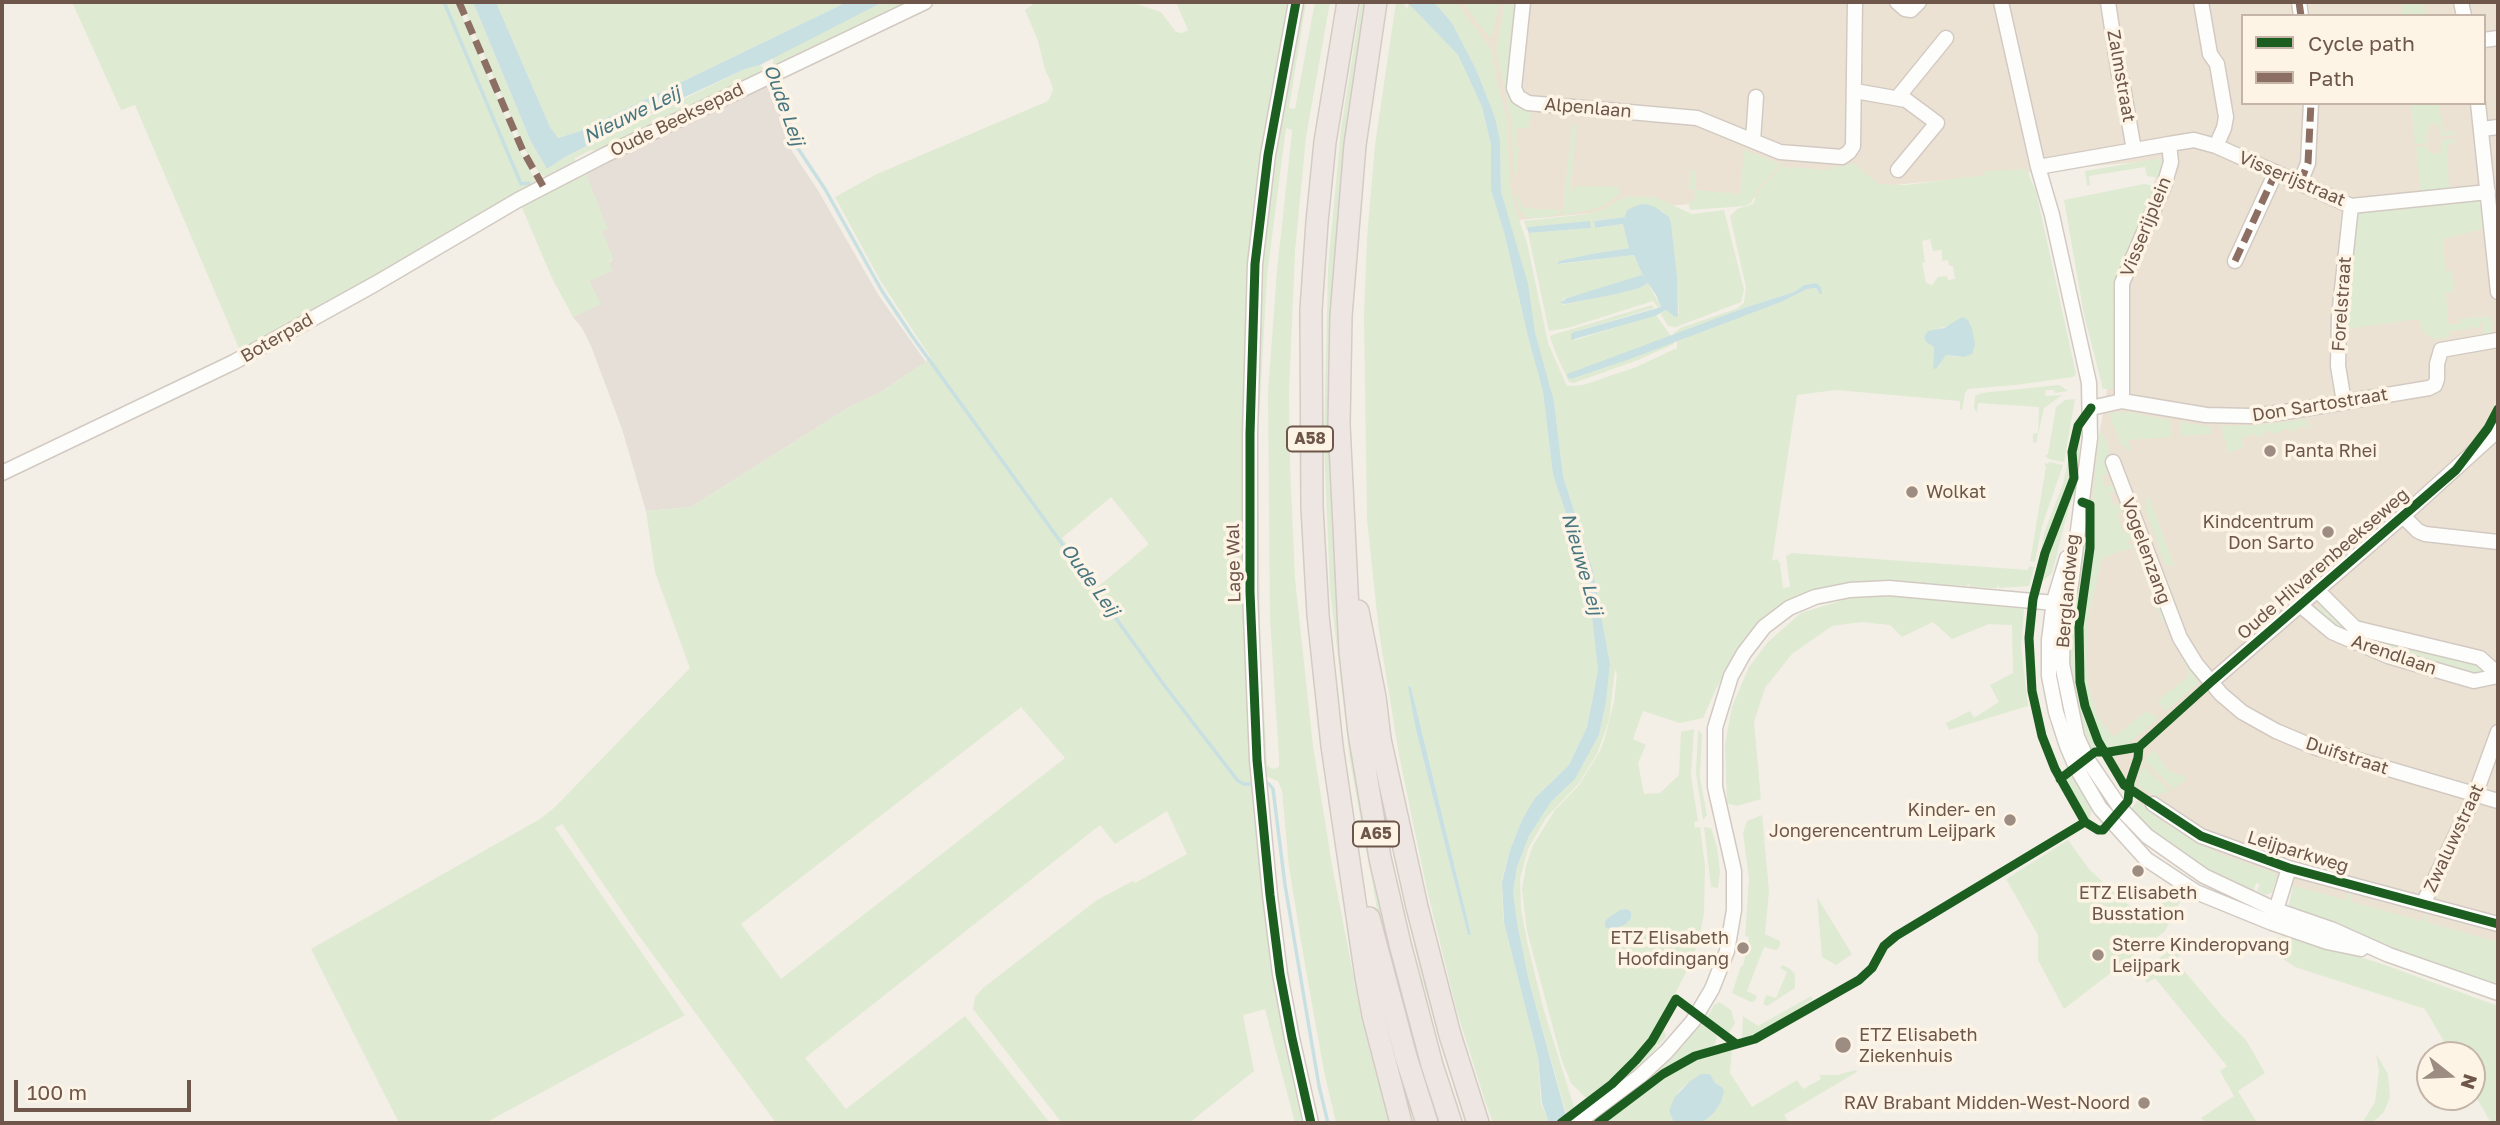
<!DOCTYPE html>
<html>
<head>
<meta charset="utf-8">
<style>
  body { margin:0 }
  #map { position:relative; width:2500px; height:1125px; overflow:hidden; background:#f3efe6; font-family:"Golos Text",sans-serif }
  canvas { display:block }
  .frame { position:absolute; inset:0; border:4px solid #6e574a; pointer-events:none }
  .legend { position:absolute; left:2241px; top:14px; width:245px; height:91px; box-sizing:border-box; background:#fdf4e6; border:2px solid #c4b5a8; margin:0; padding:9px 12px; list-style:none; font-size:21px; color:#6e574a }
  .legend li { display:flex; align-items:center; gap:14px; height:35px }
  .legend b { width:35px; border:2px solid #c4b5a8 }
  .north { position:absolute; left:2416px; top:1041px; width:70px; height:70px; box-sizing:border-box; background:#fdf4e6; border:2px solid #c4b5a8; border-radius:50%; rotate:108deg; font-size:19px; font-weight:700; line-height:28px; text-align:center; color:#6e574a }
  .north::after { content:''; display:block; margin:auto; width:24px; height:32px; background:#9d8c81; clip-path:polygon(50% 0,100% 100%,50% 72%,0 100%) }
  .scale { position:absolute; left:14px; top:1080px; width:177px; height:32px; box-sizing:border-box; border:4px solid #6e574a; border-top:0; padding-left:9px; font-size:21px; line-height:24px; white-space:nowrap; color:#6e574a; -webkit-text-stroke:5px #fdf4e6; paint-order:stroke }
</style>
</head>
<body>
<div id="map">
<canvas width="2500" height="1125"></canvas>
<div class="frame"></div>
<ul class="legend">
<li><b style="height:9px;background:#1b5e20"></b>Cycle path</li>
<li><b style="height:9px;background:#8d6e63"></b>Path</li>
</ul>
<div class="north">N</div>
<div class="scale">100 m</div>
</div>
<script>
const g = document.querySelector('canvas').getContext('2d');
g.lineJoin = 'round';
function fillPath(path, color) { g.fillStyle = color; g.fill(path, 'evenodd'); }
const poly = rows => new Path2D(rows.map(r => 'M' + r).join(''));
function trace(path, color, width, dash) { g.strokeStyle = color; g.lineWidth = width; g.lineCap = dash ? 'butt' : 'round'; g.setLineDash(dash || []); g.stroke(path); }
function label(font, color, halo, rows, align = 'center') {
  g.font = font + ' "Golos Text",sans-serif'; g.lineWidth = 7; g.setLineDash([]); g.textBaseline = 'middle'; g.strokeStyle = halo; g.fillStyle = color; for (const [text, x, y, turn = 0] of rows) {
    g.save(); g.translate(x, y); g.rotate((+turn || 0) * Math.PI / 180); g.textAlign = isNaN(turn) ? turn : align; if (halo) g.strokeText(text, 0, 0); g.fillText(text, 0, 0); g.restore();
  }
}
const residential = poly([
  [1439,2,2498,2,2498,962,2186,848,2152,825,2108,749,2071,676,2081,539,2108,384,2109,281,2152,191,2160,160,1519,220,1512,216,1491,78],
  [2243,16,2484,16,2484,103,2243,103]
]);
const industrial = poly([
  [768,79,783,120,786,142,819,192,879,296,926,362,879,393,848,408,691,507,646,511,622,429,591,346,582,328,573,317,600,304,589,281,613,259,601,231,607,229,584,169]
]);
const green = poly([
  [72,2,456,2,522,155,536,182,241,353,135,105,121,110],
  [461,2,473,2,531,142,547,169,565,157,745,69,760,65,767,71,601,152,591,150,575,158,576,163,550,177,546,177,540,174,525,150],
  [496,2,847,2,580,131,557,138,550,127],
  [883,2,917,2,773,68,773,57],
  [1036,2,1131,2,1161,12,1176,32,1182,33,1188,30,1176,2,1288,2,1277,72,1245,423,1277,994,1291,1066,1305,1123,1295,1123,1265,1009,1243,1015,1254,1071,1189,1123,1062,1123,973,1009,975,997,983,988,1097,900,1133,881,1135,883,1187,854,1167,811,1115,844,1100,825,805,1058,846,1109,965,1016,1050,1123,776,1123,637,933,562,824,555,828,685,1015,485,1123,399,1123,311,949,540,819,555,807,690,668,655,572,646,511,691,507,848,408,879,393,931,358,880,280,835,197,877,174,1048,101,1053,90,1051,82,1045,70,1038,41,1025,10],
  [1111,497,1149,544,1099,586,1062,538],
  [1021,707,1065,758,781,979,741,924],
  [1301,2,1306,2,1289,108,1295,109,1315,2,1330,2,1306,137,1295,251,1289,392,1290,466,1295,579,1313,746,1332,865,1361,1015,1389,1123,1336,1123,1324,1071,1305,965,1289,867,1282,791,1278,781,1265,776,1255,640,1255,362,1269,175],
  [1286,128,1292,130,1292,133,1277,270,1268,393,1270,619,1279,758,1279,767,1272,769,1267,765,1260,635,1258,436,1267,276],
  [1361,2,1367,2,1345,153,1332,300,1330,463,1337,605,1442,1123,1436,1123,1428,1098,1377,909,1350,761,1330,589,1324,443,1328,268,1341,129],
  [1396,2,1403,2,1407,9,1409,2,1412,3,1412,7,1458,55,1482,107,1491,145,1491,190,1505,236,1528,337,1543,392,1553,475,1581,558,1590,600,1598,670,1587,727,1569,765,1544,789,1522,820,1510,850,1502,879,1503,919,1538,1057,1541,1103,1549,1123,1493,1123,1486,1104,1457,1012,1427,890,1399,755,1379,632,1367,519,1364,317,1367,238,1375,145],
  [1410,686,1411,687,1471,934,1468,934,1455,884,1416,730],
  [1434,2,1456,2,1492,51,1497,82,1507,118,1510,185,1515,208,1527,243,1548,343,1567,386,1583,385,1636,367,1677,348,1677,340,1781,302,1807,289,1816,288,1821,294,1816,283,1804,285,1794,292,1747,307,1674,336,1673,334,1680,328,1736,309,1744,303,1746,287,1730,216,1737,209,1753,204,1761,187,1777,172,1781,163,1783,167,1829,170,1833,167,1843,167,1853,163,1879,184,1906,185,1985,175,1984,171,2028,169,2029,176,2036,191,2076,374,2073,377,2016,385,1968,389,1965,393,1962,410,1960,410,1960,401,1836,390,1797,395,1772,561,1777,559,1780,563,1783,588,1790,587,1786,556,1792,553,2028,570,2029,566,2034,567,2029,586,2000,588,1997,585,1997,588,1992,588,1970,587,1969,584,1966,586,1876,581,1850,584,1817,593,1735,656,1716,689,1703,718,1680,723,1643,711,1633,739,1646,745,1638,763,1644,794,1660,793,1679,775,1681,732,1694,729,1691,776,1698,821,1694,822,1695,828,1700,827,1705,866,1704,914,1699,940,1689,967,1659,1024,1628,1065,1588,1100,1571,1083,1562,1061,1527,931,1522,889,1526,866,1533,845,1555,810,1579,785,1600,751,1605,737,1614,702,1617,675,1615,669,1609,720,1597,754,1579,783,1546,818,1528,849,1520,879,1521,910,1528,946,1544,1011,1574,1107,1566,1113,1529,981,1518,928,1513,892,1517,867,1529,836,1551,802,1575,779,1599,735,1606,702,1610,664,1593,571,1563,476,1554,401,1535,332,1527,284,1501,191,1500,140,1495,117,1476,69,1452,23],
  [1930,239,1933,251,1942,250,1942,261,1948,260,1949,266,1953,266,1955,279,1948,280,1947,276,1938,277,1932,285,1926,283,1922,263,1925,262,1922,241],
  [1962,317,1959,357,1945,355,1937,368,1933,368,1934,347,1930,344,1940,328,1952,325],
  [1463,2,1500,2,1491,39,1478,24],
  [1505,2,1517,2,1509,81,1532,108,1529,128,1517,128,1516,146,1519,147,1517,173,1514,173,1511,118,1496,50],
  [2401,2,2422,2,2426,16,2402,16],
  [2411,103,2438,103,2444,133,2454,131,2455,135,2441,136,2440,127,2434,123,2430,124,2426,136,2427,143,2415,144],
  [1572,125,1577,125,1574,149,1579,150,1574,151,1571,189,1576,190,1576,186,1619,187,1620,194,1599,208,1564,215,1562,214],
  [2456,139,2456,143,2447,144,2449,190,2421,194,2416,147,2427,146,2427,150,2437,155,2442,149,2442,140],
  [1744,150,1779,163,1776,170,1761,184,1751,203,1745,206,1690,210,1688,200,1694,202,1695,190,1689,189,1691,170,1696,170,1695,190,1740,194],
  [2162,158,2164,166,2160,178,2147,176,2145,167,2089,176,2090,185,2087,186,2085,171],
  [584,169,608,229,602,231,613,259,609,261,613,271,589,281,601,304,573,317,552,278,520,203],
  [2144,184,2158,187,2117,280,2114,282,2113,389,2103,389,2084,315,2064,200],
  [1515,195,1520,199,1523,208,1559,210,1560,214,1539,218,1525,217,1518,207],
  [1624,197,1655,197,1692,214,1724,210,1744,290,1741,302,1676,327,1668,326,1660,313,1666,310,1678,316,1679,312,1671,223,1663,212,1638,205,1630,208,1625,217,1594,221,1595,228,1624,224,1629,248,1591,254,1557,262,1561,264,1634,255,1644,278,1641,277,1563,299,1562,305,1640,288,1648,283,1661,307,1658,308,1653,301,1568,328,1549,331,1528,233,1590,228,1590,222,1528,227,1527,230,1524,221,1587,214,1604,209],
  [2484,198,2486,228,2443,239,2446,271,2452,271,2454,292,2446,293,2448,324,2459,324,2459,319,2491,316,2492,330,2487,336,2484,336,2484,322,2479,323,2479,328,2476,328,2475,326,2471,326,2471,329,2449,331,2449,337,2434,339,2422,331,2419,319,2345,329,2342,323,2355,209],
  [1652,305,1654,308,1574,332,1575,340,1656,315,1671,336,1568,374,1569,379,1655,348,1674,341,1674,344,1638,360,1574,383,1569,382,1557,356,1550,337,1552,335],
  [2059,385,2068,391,2055,393,2054,390,2046,390,2045,396,2062,395,2044,408,2036,443,2033,442,2033,434,2038,433,2039,407,1978,403,1977,412,1974,408,1975,396,1981,393],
  [2075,399,2064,462,2049,459,2045,456,2048,454,2056,407,2065,400],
  [2127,412,2170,420,2171,437,2128,440,2131,449,2127,451,2125,445,2121,446,2109,413],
  [2306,419,2310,428,2307,429,2305,425,2290,432,2288,428,2273,435,2271,430,2256,438,2254,433,2241,439,2244,447,2228,453,2221,426,2258,425],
  [2180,422,2210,426,2211,434,2181,436],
  [2081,426,2077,487,2069,507,2052,573,2039,584,2050,545,2077,476,2074,454],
  [2100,428,2108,446,2112,472,2102,476,2106,487,2116,484,2118,490,2109,494,2114,506,2123,502,2126,510,2117,514,2124,534,2134,531,2136,538,2127,542,2128,545,2137,542,2168,621,2163,623,2134,547,2102,558,2087,625,2088,679,2096,714,2114,737,2146,711,2158,718,2127,745,2118,749,2107,751,2102,744,2088,709,2080,655,2082,620,2092,556,2091,513],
  [2070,452,2072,476,2039,563,2044,533,2063,484],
  [2049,462,2063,465,2042,526,2035,562,2030,561,2046,467,2044,463,2048,464],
  [2149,497,2175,567,2165,564,2144,506,2147,505,2145,499],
  [2087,510,2087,558,2077,629,2075,654,2081,699,2097,744,2090,753,2082,733,2071,688,2068,650,2070,617],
  [1881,594,2024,609,2021,646,2028,706,1949,730,1946,723,1970,711,1974,718,1999,702,1990,685,2013,673,2012,625,1989,624,1952,639,1933,622,1902,637,1890,625,1862,622,1832,626,1792,654,1765,688,1754,722,1761,799,1737,806,1727,803,1725,744,1732,707,1749,667,1768,642,1801,613,1859,595],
  [2325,602,2344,623,2472,659,2485,669,2486,673,2475,676,2413,655,2404,655,2357,642,2313,612],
  [2188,659,2197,673,2194,676,2199,683,2166,711,2157,701,2187,678,2189,672,2183,662],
  [1698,730,1702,734,1700,778,1707,815,1703,820,1696,773],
  [2154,751,2171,773,2174,772,2178,776,2182,773,2187,779,2174,789,2146,762,2145,759],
  [2143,766,2169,790,2165,795,2161,792,2157,797,2136,785],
  [2072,774,2092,808,2089,821,2085,816,2064,780],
  [1382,787,1470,1123,1465,1123,1432,1014,1422,979,1425,977,1422,978,1414,945],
  [2137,801,2163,822,2198,843,2223,855,2274,873,2277,877,2272,892,2266,895,2257,891,2260,884,2256,883,2253,894,2199,870,2129,812],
  [1762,815,1769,891,1765,934,1780,941,1780,944,1778,949,1775,950,1764,947,1747,991,1757,996,1755,1001,1751,1002,1732,993,1741,966,1743,966,1749,937,1745,936,1749,879,1743,833,1747,821],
  [1704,827,1711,828,1717,847,1720,872,1718,888,1711,887],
  [2068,840,2089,869,2122,900,2140,913,2151,913,2160,905,2171,888,2173,887,2179,893,2181,900,2165,931,2064,1009,2038,960,2038,935,2006,879],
  [2293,886,2346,900,2349,892,2352,893,2351,902,2423,921,2426,913,2428,914,2427,922,2498,942,2498,987,2288,909],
  [1817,897,1852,954,1836,965,1822,957],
  [2291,935,2385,965,2498,1006,2498,1123,2491,1123,2472,1090,2472,1055,2452,1055,2425,1009,2295,967,2279,956,2277,938],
  [2177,945,2183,952,2175,960,2223,1017,2246,1040,2265,1073,2238,1091,2257,1123,2206,1123,2201,1118,2234,1096,2220,1071,2227,1066,2155,978,2147,983,2139,973],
  [1782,965,1789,968,1795,974,1795,988,1767,1006,1763,1004,1766,995,1776,998,1787,972,1780,968],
  [1811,996,1813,999,1763,1031,1742,1038,1743,1016,1758,1026],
  [1719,1002,1731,1010,1735,1023,1728,1034,1707,1018,1714,1005],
  [1702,1022,1715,1032,1717,1038,1714,1046,1690,1056,1664,1071,1606,1114,1604,1112,1672,1058],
  [1662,1027,1666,1036,1659,1045,1655,1044,1657,1047,1653,1052,1640,1065,1638,1063,1638,1067,1624,1079,1621,1082,1619,1081,1618,1084,1592,1105,1591,1103,1631,1068],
  [1732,1047,1730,1073,1752,1107,1797,1080,1803,1089,1821,1079,1819,1075,1837,1075,1856,1070,1857,1072,1784,1115,1789,1123,1702,1123,1713,1114,1722,1087,1715,1083,1689,1082,1679,1091,1669,1111,1674,1123,1602,1123,1655,1082,1679,1067,1703,1055],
  [2376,1054,2388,1074,2390,1097,2384,1112,2372,1123,2362,1123,2375,1102,2379,1071]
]);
const water = poly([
  [473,2,496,2,550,127,558,138,580,131,847,2,883,2,760,65,745,69,670,104,565,157,547,169,531,142],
  [1407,2,1434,2,1452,23,1476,69,1495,117,1500,140,1501,191,1528,284,1535,332,1554,401,1563,476,1593,571,1610,664,1606,702,1599,735,1575,779,1551,802,1529,836,1517,867,1513,892,1518,928,1529,981,1568,1123,1549,1123,1542,1103,1538,1057,1504,923,1502,882,1510,850,1522,820,1535,798,1569,765,1587,727,1598,670,1590,600,1581,558,1553,475,1543,392,1528,337,1505,236,1491,190,1491,145,1482,107,1458,55],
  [1638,205,1646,204,1655,207,1669,217,1671,223,1677,277,1678,316,1675,317,1666,310,1655,316,1571,340,1571,334,1574,332,1661,307,1656,295,1648,283,1640,288,1616,294,1565,304,1560,303,1567,298,1642,275,1644,278,1634,255,1557,264,1559,261,1591,254,1629,248,1623,224,1595,228,1594,221,1625,217,1627,210],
  [1590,221,1591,228,1529,233,1527,229,1528,227],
  [1816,283,1821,287,1822,294,1820,294,1816,288,1807,289,1781,302,1630,359,1571,379,1568,378,1567,374,1747,307,1794,292,1804,285],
  [1962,317,1968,320,1972,329,1975,344,1972,354,1964,357,1946,355,1936,369,1933,368,1934,347,1926,342,1924,337,1928,331,1944,328],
  [1408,686,1411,687,1471,934,1468,935,1445,845,1416,730],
  [1627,909,1631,912,1631,918,1626,924,1617,928,1610,929,1605,927,1605,921,1608,918,1620,910],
  [1701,1074,1710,1074,1715,1083,1722,1087,1724,1091,1721,1102,1713,1114,1702,1123,1674,1123,1669,1111,1674,1098,1689,1082]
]);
const stream = poly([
  [444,2,521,184,529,183],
  [774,78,789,118,795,144,825,189,882,291,912,336,1164,685,1238,781,1244,784,1255,784],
  [1263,784,1269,784,1273,789,1285,885,1319,1086,1328,1123]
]);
const minor = poly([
  [1296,2,1268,155,1255,264,1250,434,1250,592,1257,760,1270,895,1280,974,1292,1038,1311,1123],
  [1523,2,1514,88,1518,97,1528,103,1697,118,1780,152,1842,157,1849,152,1853,146,1855,2],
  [1897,2,1905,9,1911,10,1919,2],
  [2001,2,2038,167,2052,215,2089,383,2090,438,2071,584,2063,620,2062,664,2077,737,2087,759,2121,809,2147,836,2204,876,2276,910,2331,929,2389,955,2498,993],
  [2108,2,2119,75,2122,81,2134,150],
  [2201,2,2210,54,2217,64,2226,117,2224,128,2216,146],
  [2299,2,2301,16],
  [2461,2,2464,16],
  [2484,40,2498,38],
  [1855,91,1906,100,1937,123,1898,170],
  [1898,97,1946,38],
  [2478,103,2498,292],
  [2482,129,2498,127],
  [1753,141,1756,97],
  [2169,144,2194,140,2216,146,2351,206,2488,192],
  [2038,167,2169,144,2171,162,2164,186,2122,283,2122,401],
  [2300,183,2308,163,2311,103],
  [2235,261,2276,172],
  [2344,402,2338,366,2339,317,2351,206],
  [2091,408,2122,401,2206,415,2250,416,2285,412,2429,388,2435,385,2437,379,2437,364,2441,350,2498,340],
  [2113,462,2180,638,2196,664,2221,694,2242,712,2276,731,2314,747,2498,801],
  [2,473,234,362,375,284,518,200,605,155,925,2],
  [2403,516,2418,531,2425,534,2498,542],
  [2067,558,2054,601,2049,640,2049,676,2056,712,2067,746,2076,767,2100,808,2146,859,2196,892,2272,923,2327,942,2361,949],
  [2317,590,2355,628,2480,658,2498,674],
  [2300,605,2332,632,2388,656,2474,681,2498,676],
  [2211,682,2403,516,2498,430],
  [2153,804,2201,836,2289,868,2498,924],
  [2423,904,2475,795,2498,732],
  [2276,910,2289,868],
  [1577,1123,1640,1076,1667,1051,1693,1021,1712,989,1727,951,1734,910,1734,871,1715,787,1715,728,1731,676,1744,653,1764,627,1789,608,1815,597,1850,590,1889,588,2066,604]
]);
const highway = poly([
  [1348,2,1325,142,1317,222,1311,310,1312,507,1318,615,1332,746,1366,977,1373,1015,1401,1123],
  [1376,2,1355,145,1341,316,1339,424,1350,651,1359,733,1380,858,1400,944,1432,1065,1451,1123],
  [1358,611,1375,697,1380,739,1417,907,1450,1035,1478,1123],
  [1369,918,1406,1057,1427,1123]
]);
const quiet = poly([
  [459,2,523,151,543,186],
  [2299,2,2301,16],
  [2300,183,2308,163,2311,103],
  [2235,261,2276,172]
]);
const cycleway = poly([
  [1296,2,1268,155,1255,264,1250,434,1250,592,1257,760,1270,895,1280,974,1292,1038,1311,1123],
  [2091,408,2078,426,2072,452,2074,478,2045,553,2033,599,2029,638,2032,691,2042,736,2055,769,2085,822,2098,830,2103,830,2128,801,2130,782,2138,758,2139,747],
  [2082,502,2090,505,2090,548,2079,627,2080,682,2085,706,2098,741,2124,785,2201,836,2289,868,2498,924],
  [2060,779,2095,752,2109,752,2139,747,2211,682,2456,470,2488,428,2498,409],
  [1561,1123,1612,1084,1636,1060,1652,1041,1676,999,1735,1043],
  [1598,1123,1663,1074,1695,1056,1755,1039,1859,980,1872,968,1884,946,1896,936,2085,822]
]);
const markers = [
  [2270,451,7,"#9d8c81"],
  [1912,492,7,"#9d8c81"],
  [2328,532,7,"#9d8c81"],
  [2010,820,7,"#9d8c81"],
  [2138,871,7,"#9d8c81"],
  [1743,948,7,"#9d8c81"],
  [2098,955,7,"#9d8c81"],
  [1843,1045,9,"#9d8c81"],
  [2144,1103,7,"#9d8c81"]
];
const shields = [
  [1310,439,46],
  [1376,834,46]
];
const shieldNames = [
  ["A58",1310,439],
  ["A65",1376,834]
];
const streetNames = [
  ["Zalmstraat",2121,76,80],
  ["Alpenlaan",1588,108,5],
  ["Oude Beeksepad",677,120,-26],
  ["Visserijstraat",2292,179,23],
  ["Visserijplein",2146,227,-68],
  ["Forelstraat",2342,304,-86],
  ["Boterpad",277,338,-30],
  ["Don Sartostraat",2320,405,-9],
  ["Vogelenzang",2146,551,70],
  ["Lage Wal",1234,563,-91],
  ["Oude Hilvarenbeekseweg",2323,564,-41],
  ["Berglandweg",2068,591,-85],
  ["Arendlaan",2394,655,19],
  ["Duifstraat",2347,756,18],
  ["Zwaluwstraat",2454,838,-65],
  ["Leijparkweg",2298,852,17]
];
const poiNames = [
  ["Panta Rhei",2284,451],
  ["Wolkat",1926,492],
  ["Kindcentrum",2314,522,"right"],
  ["Don Sarto",2314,543,"right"],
  ["Kinder- en",1996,810,"right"],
  ["Jongerencentrum Leijpark",1996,831,"right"],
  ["ETZ Elisabeth",2138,893,"center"],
  ["Busstation",2138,914,"center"],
  ["ETZ Elisabeth",1729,938,"right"],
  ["Hoofdingang",1729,959,"right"],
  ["Sterre Kinderopvang",2112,945],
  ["Leijpark",2112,966],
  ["ETZ Elisabeth",1859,1035],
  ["Ziekenhuis",1859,1056],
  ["RAV Brabant Midden-West-Noord",2130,1103,"right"]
];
const waterNames = [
  ["Oude Leij",784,105,70],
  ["Nieuwe Leij",632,115,-26],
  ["Nieuwe Leij",1582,564,74],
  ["Oude Leij",1090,580,54]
];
fillPath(residential, '#ece2d4');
fillPath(industrial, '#e5dfd7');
fillPath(green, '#dfead2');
fillPath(water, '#c9e0e2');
trace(stream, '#c9e0e2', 3.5);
trace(minor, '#d2cac2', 17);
trace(highway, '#d3cbc4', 24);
trace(minor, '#fdfdfb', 14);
trace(highway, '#eee6e3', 21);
trace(quiet, '#8d6e63', 7, [14, 7]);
trace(cycleway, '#1b5e20', 9);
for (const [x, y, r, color] of markers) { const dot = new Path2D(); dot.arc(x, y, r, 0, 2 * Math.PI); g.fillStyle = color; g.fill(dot); trace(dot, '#fdf4e6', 2.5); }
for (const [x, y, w] of shields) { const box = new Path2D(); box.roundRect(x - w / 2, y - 12.5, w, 25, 5); g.fillStyle = '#fdf4e6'; g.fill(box); trace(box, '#6e574a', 2); }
label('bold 16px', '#6e574a', null, shieldNames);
label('18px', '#6e574a', '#fdf4e6', streetNames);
label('18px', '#6e574a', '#fdf4e6', poiNames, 'left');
label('italic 19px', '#477580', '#fdf4e6', waterNames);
</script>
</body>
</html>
